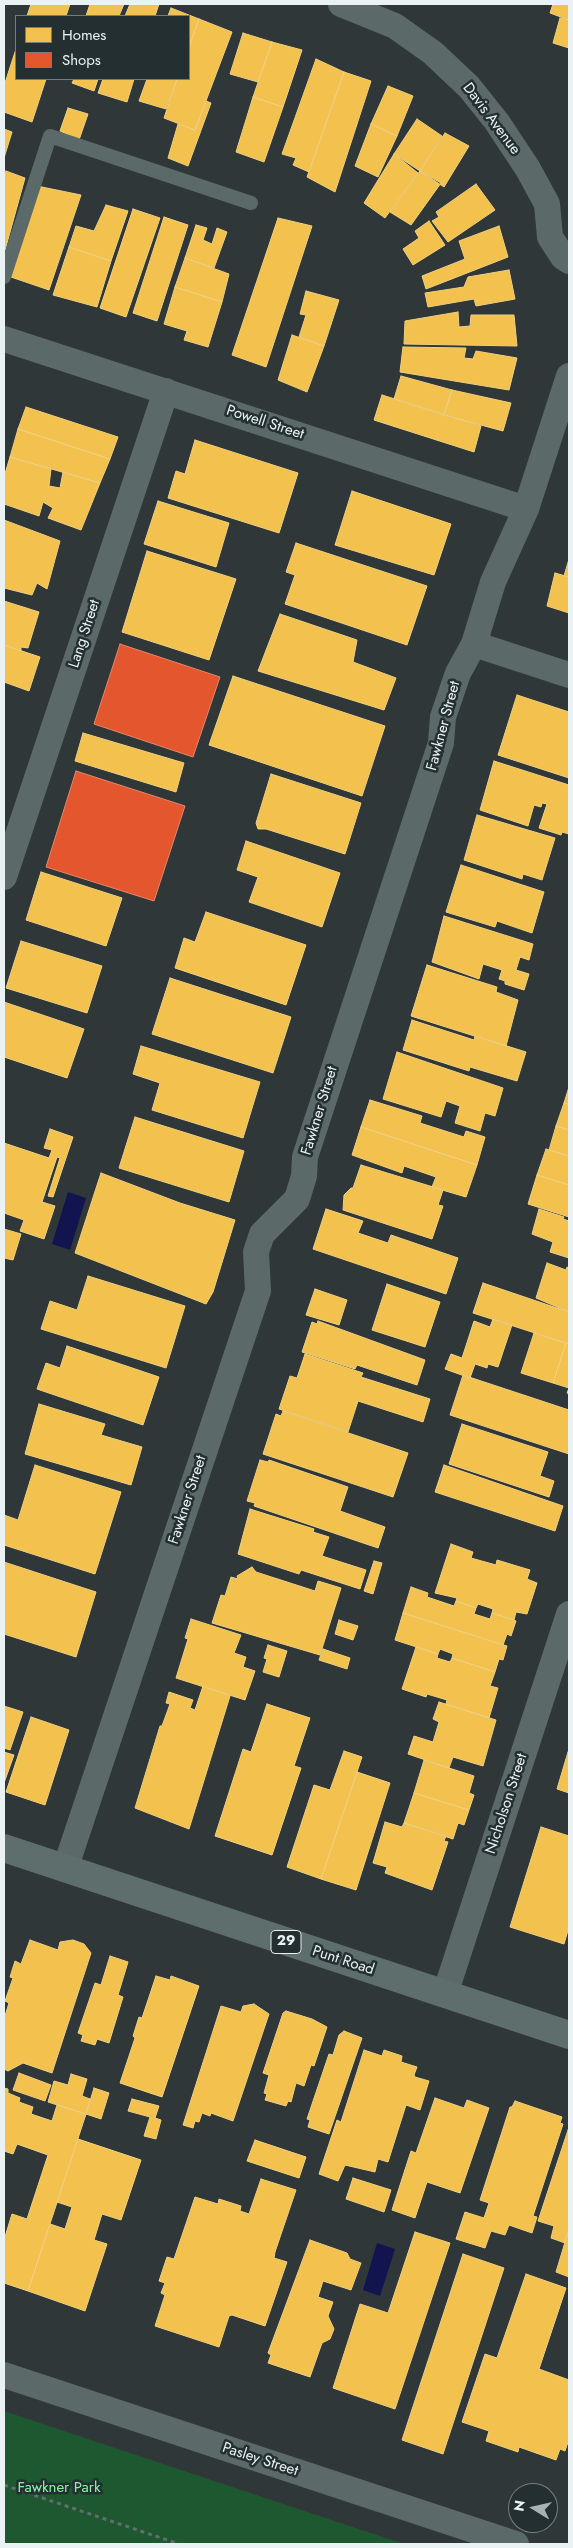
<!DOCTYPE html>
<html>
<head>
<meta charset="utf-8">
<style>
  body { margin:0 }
  #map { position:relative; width:573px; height:2548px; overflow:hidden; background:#303738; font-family:Jost,sans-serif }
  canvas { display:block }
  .frame { position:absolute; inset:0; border:5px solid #eaf2f3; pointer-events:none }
  .legend { position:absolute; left:15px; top:15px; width:175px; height:65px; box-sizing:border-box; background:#232f31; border:1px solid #737d7f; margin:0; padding:6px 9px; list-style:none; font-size:15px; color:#eaf2f3 }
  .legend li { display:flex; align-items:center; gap:10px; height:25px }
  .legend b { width:25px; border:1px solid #737d7f }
  .north { position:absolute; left:508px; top:2483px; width:50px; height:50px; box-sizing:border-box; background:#232f31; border:1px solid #737d7f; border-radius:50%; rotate:279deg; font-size:14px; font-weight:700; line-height:20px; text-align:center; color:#eaf2f3 }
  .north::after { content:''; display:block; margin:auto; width:18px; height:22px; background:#a9b1b2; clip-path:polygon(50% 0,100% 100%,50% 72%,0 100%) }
</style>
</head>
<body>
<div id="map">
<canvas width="573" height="2548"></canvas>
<div class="frame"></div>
<ul class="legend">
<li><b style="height:14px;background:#f2c14e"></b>Homes</li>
<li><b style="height:14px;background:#e4572e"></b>Shops</li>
</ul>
<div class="north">N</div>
</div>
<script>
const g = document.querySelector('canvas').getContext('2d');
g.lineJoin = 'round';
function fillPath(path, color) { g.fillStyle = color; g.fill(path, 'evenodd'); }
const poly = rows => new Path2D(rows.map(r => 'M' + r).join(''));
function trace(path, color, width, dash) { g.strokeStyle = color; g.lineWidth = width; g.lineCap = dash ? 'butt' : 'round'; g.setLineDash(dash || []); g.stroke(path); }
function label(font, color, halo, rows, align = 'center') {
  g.font = font + ' Jost,sans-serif'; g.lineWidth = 5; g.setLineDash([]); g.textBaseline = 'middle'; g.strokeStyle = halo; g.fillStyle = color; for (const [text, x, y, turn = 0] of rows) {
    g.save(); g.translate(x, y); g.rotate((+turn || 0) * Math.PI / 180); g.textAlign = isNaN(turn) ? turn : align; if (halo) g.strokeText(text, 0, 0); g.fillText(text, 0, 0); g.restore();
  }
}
const green = poly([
  [4,2411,404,2544,4,2544]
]);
const water = poly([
  [68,1192,86,1198,70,1250,52,1244],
  [377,2243,395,2249,380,2296,363,2290]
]);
const homes = poly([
  [31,4,70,4,66,16,27,16,31,4],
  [90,4,124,4,119,16,86,16,90,4],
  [130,4,159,4,155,16,125,16,130,4],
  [553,4,569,4,569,20,550,13,553,4],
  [171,8,199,19,189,47,189,16,168,16,171,8],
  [560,18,569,20,569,48,553,43,560,18],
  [199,19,232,32,195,130,164,118,177,79,189,79,189,47,199,19],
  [243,33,272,42,258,82,230,74,243,33],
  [272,42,302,50,283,107,253,97,272,42],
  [16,49,16,79,46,79,32,122,4,112,4,86,16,49],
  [316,59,344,72,309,172,293,165,296,158,282,154,316,59],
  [344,72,371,81,335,192,307,177,344,72],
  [74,79,98,79,94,91,72,83,74,79],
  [103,79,134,79,127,102,98,93,103,79],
  [147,79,177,79,166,109,139,101,147,79],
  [388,86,413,96,397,136,371,124,388,86],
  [253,97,283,107,264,162,236,152,253,97],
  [206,101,211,103,188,166,168,158,178,124,195,130,206,101],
  [68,108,88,114,79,140,60,131,68,108],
  [417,119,442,136,420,171,394,154,417,119],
  [371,124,397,136,378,177,355,166,371,124],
  [4,129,12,132,4,158,4,129],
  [445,133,469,146,444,187,420,171,445,133],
  [394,154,418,173,385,218,364,203,394,154],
  [6,171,25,178,4,254,4,177,6,171],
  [420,171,441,183,411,225,390,212,420,171],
  [476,184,495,210,448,242,432,221,439,217,436,212,476,184],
  [37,186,81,195,49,290,8,276,37,186],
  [106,205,128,211,111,261,69,247,76,226,94,231,106,205],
  [133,209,160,218,126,317,100,308,133,209],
  [164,217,188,225,157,321,133,313,164,217],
  [278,218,312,226,266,367,232,355,278,218],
  [429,221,445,245,413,265,403,249,419,238,415,231,429,221],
  [196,225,207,228,203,240,212,244,217,228,227,232,214,268,185,258,196,225],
  [499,226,508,257,426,289,422,276,465,259,459,241,499,226],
  [69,247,111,261,97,307,53,295,69,247],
  [185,258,229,274,222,302,175,287,185,258],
  [509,270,515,299,476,306,474,299,428,307,425,293,464,287,468,277,509,270],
  [175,287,222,302,208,347,184,340,187,331,164,324,175,287],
  [306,291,339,300,324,346,299,337,306,315,300,314,306,291],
  [458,312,459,327,470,326,471,315,514,315,517,346,404,344,405,321,458,312],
  [292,335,324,346,307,392,278,380,292,335],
  [403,347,466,348,464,358,473,359,476,351,517,358,509,390,400,372,403,347],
  [401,376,452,390,444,415,394,399,401,376],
  [452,390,511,403,503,431,444,415,452,390],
  [382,395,481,426,474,452,374,420,382,395],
  [26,407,118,437,110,459,18,429,26,407],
  [18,429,110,459,100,483,10,457,18,429],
  [195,440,298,473,279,533,168,498,176,471,185,474,195,440],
  [10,457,51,469,49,486,60,488,63,472,100,483,81,530,48,518,53,508,43,502,39,516,4,504,4,477,10,457],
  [352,491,451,524,434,575,335,545,352,491],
  [158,501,229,523,216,567,144,544,158,501],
  [4,520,60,541,47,589,37,583,32,595,4,588,4,520],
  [296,543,427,586,407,645,285,604,295,575,286,572,296,543],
  [147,551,236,579,209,660,122,632,147,551],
  [569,559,569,577,564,576,569,559],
  [555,573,569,577,569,613,547,606,555,573],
  [4,601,39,612,28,648,21,647,21,651,4,645,4,601],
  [280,614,357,640,353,662,396,678,384,710,258,671,280,614],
  [4,645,40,657,29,691,4,682,4,645],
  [233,676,385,726,362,796,209,745,233,676],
  [517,695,569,712,569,778,498,755,517,695],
  [83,733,184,763,176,792,75,761,83,733],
  [494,761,569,785,569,834,562,832,561,835,539,828,547,804,542,803,541,807,534,805,528,826,480,810,494,761],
  [271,774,361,803,345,854,266,829,258,829,256,823,271,774],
  [477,815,555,838,542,880,523,874,522,879,464,860,477,815],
  [246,841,340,873,322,927,249,902,258,877,237,870,246,841],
  [461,865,544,892,532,933,497,921,495,927,446,912,461,865],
  [41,872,122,898,106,946,26,920,41,872],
  [206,912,306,945,286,1005,175,968,184,938,195,942,206,912],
  [444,916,533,944,529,960,520,957,516,970,529,974,524,990,505,984,505,981,499,979,502,970,483,964,479,979,432,962,444,916],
  [21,941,102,966,87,1013,6,988,21,941],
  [427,965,497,987,496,992,518,1000,506,1046,411,1016,427,965],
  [170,978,291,1017,273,1073,152,1034,170,978],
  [4,1002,84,1029,67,1078,4,1057,4,1002],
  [412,1020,474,1040,475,1036,526,1052,517,1081,470,1067,469,1071,403,1050,412,1020],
  [141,1046,260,1082,243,1138,152,1110,160,1083,133,1074,141,1046],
  [397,1052,503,1088,495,1116,485,1113,480,1131,455,1123,460,1106,446,1101,441,1117,383,1099,397,1052],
  [569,1087,569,1104,564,1103,569,1087],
  [370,1100,422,1116,420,1123,464,1137,466,1131,485,1137,477,1165,361,1127,370,1100],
  [564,1103,569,1104,569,1130,556,1126,564,1103],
  [135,1117,244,1151,229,1202,119,1168,135,1117],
  [556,1126,569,1130,569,1156,549,1150,556,1126],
  [361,1127,477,1165,466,1197,432,1187,436,1177,404,1166,402,1173,352,1155,361,1127],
  [50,1129,73,1137,53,1197,48,1196,60,1158,57,1157,42,1202,55,1206,44,1239,20,1231,24,1220,4,1213,4,1143,49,1158,52,1150,44,1148,50,1129],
  [546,1149,569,1156,569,1185,537,1175,546,1149],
  [361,1165,443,1190,438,1205,443,1206,432,1239,343,1210,344,1195,351,1188,353,1188,361,1165],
  [101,1173,180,1203,235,1220,213,1292,206,1304,75,1253,101,1173],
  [537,1175,569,1185,569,1217,528,1204,537,1175],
  [326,1209,363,1221,358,1233,388,1243,391,1235,458,1258,446,1294,313,1249,326,1209],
  [539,1209,564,1217,563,1219,569,1221,569,1258,550,1252,553,1242,532,1234,539,1209],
  [4,1229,21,1234,13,1260,4,1258,4,1229],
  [547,1263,566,1270,567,1267,569,1268,569,1312,536,1298,547,1263],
  [88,1276,185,1306,166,1368,41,1329,50,1301,77,1310,88,1276],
  [483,1283,569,1312,569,1344,473,1313,483,1283],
  [387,1284,440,1302,425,1347,372,1330,387,1284],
  [315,1289,347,1300,339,1325,306,1315,315,1289],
  [493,1319,512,1325,498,1367,488,1364,487,1368,475,1364,470,1378,445,1369,451,1354,462,1358,474,1321,490,1327,493,1319],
  [318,1321,425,1360,417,1385,357,1365,355,1369,302,1352,312,1322,317,1324,318,1321],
  [534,1333,566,1343,553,1383,521,1373,534,1333],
  [566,1343,569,1344,569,1394,567,1393,569,1388,553,1383,566,1343],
  [67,1346,159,1377,143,1425,37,1389,46,1363,60,1368,67,1346],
  [305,1354,363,1373,361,1377,430,1399,423,1422,358,1401,348,1432,279,1409,290,1376,297,1378,305,1354],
  [463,1375,569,1410,569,1454,450,1415,463,1375],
  [39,1404,105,1424,101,1435,142,1447,131,1485,25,1454,39,1404],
  [283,1411,408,1453,393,1497,263,1454,276,1414,281,1416,283,1411],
  [462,1424,548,1452,540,1476,554,1481,549,1497,449,1464,462,1424],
  [260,1460,268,1462,269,1460,348,1487,340,1511,385,1527,378,1548,254,1506,255,1503,247,1501,260,1460],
  [35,1465,121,1492,95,1574,4,1545,4,1515,18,1520,35,1465],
  [444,1465,563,1506,555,1531,435,1492,444,1465],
  [250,1509,314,1529,313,1532,329,1537,322,1556,366,1570,360,1589,301,1570,299,1574,238,1554,250,1509],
  [451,1544,473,1552,471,1558,496,1565,497,1560,530,1570,527,1579,537,1583,527,1614,516,1612,514,1620,492,1613,493,1609,478,1604,476,1608,456,1601,457,1598,435,1593,451,1544],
  [374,1561,382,1563,373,1594,364,1591,374,1561],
  [4,1562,96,1592,76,1657,4,1634,4,1562],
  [252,1567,256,1572,315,1591,318,1581,341,1588,320,1655,212,1623,221,1595,225,1596,231,1577,238,1579,237,1576,252,1567],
  [411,1587,428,1593,427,1597,454,1606,456,1601,476,1608,474,1614,490,1619,492,1613,516,1621,511,1636,507,1634,503,1645,403,1613,411,1587],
  [403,1613,507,1646,503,1660,499,1659,495,1672,452,1658,453,1654,440,1649,438,1654,395,1640,403,1613],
  [191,1619,241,1635,234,1653,246,1657,243,1667,255,1671,245,1700,176,1678,188,1639,185,1638,191,1619],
  [339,1620,358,1626,353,1640,335,1634,339,1620],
  [268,1645,287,1651,279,1677,263,1672,267,1659,264,1658,268,1645],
  [416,1647,438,1654,437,1658,450,1662,452,1658,495,1672,490,1686,498,1688,489,1718,446,1704,447,1700,427,1694,426,1697,402,1689,416,1647],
  [323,1649,350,1658,347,1669,319,1660,323,1649],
  [203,1686,230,1696,189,1829,135,1808,160,1726,162,1726,170,1704,166,1703,169,1692,193,1700,190,1708,195,1710,203,1686],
  [439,1702,496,1720,483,1766,453,1757,449,1768,408,1754,414,1736,433,1742,439,1722,433,1719,439,1702],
  [267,1704,310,1718,294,1766,301,1768,272,1855,215,1836,243,1749,251,1752,267,1704],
  [4,1706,23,1712,10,1750,4,1748,4,1706],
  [31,1717,69,1730,45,1805,6,1792,31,1717],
  [344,1751,362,1757,321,1879,287,1867,314,1785,330,1790,344,1751],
  [4,1752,14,1755,4,1783,4,1752],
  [568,1752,569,1752,569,1793,557,1789,568,1752],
  [424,1760,474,1776,469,1793,474,1795,469,1810,414,1793,424,1760],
  [357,1772,390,1783,356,1890,321,1879,357,1772],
  [414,1793,469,1810,464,1825,458,1823,453,1839,404,1823,414,1793],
  [385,1822,402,1827,404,1823,446,1836,444,1841,448,1842,432,1890,385,1873,387,1867,373,1863,385,1822],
  [541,1827,569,1836,569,1927,564,1944,510,1927,541,1827],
  [30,1940,58,1950,60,1942,73,1940,84,1944,91,1953,52,2073,23,2063,8,2071,4,2069,4,2019,9,2003,5,2001,13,1978,10,1977,15,1961,21,1964,30,1940],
  [110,1956,128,1962,118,1995,123,1997,109,2043,97,2039,95,2045,81,2041,83,2035,78,2033,95,1983,101,1985,110,1956],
  [156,1976,170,1980,171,1976,199,1986,162,2097,120,2083,135,2038,133,2036,139,2017,142,2018,156,1976],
  [254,2004,269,2014,233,2121,211,2113,210,2116,202,2113,199,2122,195,2121,193,2128,183,2125,221,2006,241,2012,243,2006,254,2004],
  [286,2011,312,2019,327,2027,314,2066,311,2065,304,2086,296,2083,291,2102,288,2101,286,2106,265,2100,267,2094,264,2093,269,2075,263,2073,283,2013,286,2011],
  [344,2031,362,2038,329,2134,308,2127,310,2120,307,2119,329,2054,333,2055,339,2035,344,2031],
  [364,2050,382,2056,384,2050,402,2056,401,2062,417,2067,414,2075,415,2077,429,2081,420,2110,406,2105,388,2162,378,2159,375,2172,345,2165,338,2181,319,2174,337,2120,341,2122,364,2050],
  [19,2073,51,2085,45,2101,13,2090,19,2073],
  [71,2074,87,2079,82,2096,90,2099,86,2114,48,2102,54,2081,68,2085,71,2074],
  [4,2088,8,2089,8,2093,20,2098,19,2102,33,2107,31,2114,52,2121,57,2105,86,2114,28,2291,4,2283,4,2240,12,2214,27,2219,48,2155,17,2144,13,2154,4,2151,4,2088],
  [94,2088,109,2093,101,2119,86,2114,94,2088],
  [435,2098,464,2108,467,2100,489,2108,460,2193,427,2182,415,2218,392,2210,411,2151,416,2153,435,2098],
  [132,2099,159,2106,155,2118,161,2120,156,2139,144,2136,150,2117,128,2111,132,2099],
  [515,2101,562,2117,560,2123,563,2124,533,2216,537,2217,532,2233,509,2225,505,2235,491,2231,485,2248,456,2239,465,2212,484,2218,489,2203,480,2200,510,2107,512,2107,515,2101],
  [569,2127,569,2230,565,2243,551,2238,554,2226,538,2221,569,2127],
  [78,2139,141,2160,121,2220,102,2214,94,2240,107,2244,85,2311,28,2291,50,2224,65,2229,72,2207,57,2202,78,2139],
  [255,2140,306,2157,299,2178,247,2161,255,2140],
  [353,2178,391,2190,384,2212,346,2199,353,2178],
  [261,2179,296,2190,275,2252,274,2258,287,2262,265,2326,232,2315,229,2316,219,2347,155,2326,165,2295,161,2293,165,2283,159,2281,167,2257,174,2259,195,2197,218,2204,219,2199,241,2206,240,2211,249,2214,261,2179],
  [569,2229,569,2277,556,2272,569,2229],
  [415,2232,450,2243,395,2409,333,2388,360,2304,388,2313,415,2232],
  [310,2240,347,2253,350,2259,361,2263,351,2290,323,2281,318,2297,333,2302,328,2316,334,2329,330,2339,322,2343,310,2377,268,2363,271,2355,268,2353,310,2240],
  [463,2254,504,2268,443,2454,402,2440,463,2254],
  [526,2274,566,2288,539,2369,569,2380,569,2439,565,2451,560,2449,556,2460,519,2447,518,2452,486,2441,489,2431,462,2422,485,2354,497,2358,526,2274]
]);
const shops = poly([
  [120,644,220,677,193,757,94,724,120,644],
  [76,771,185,806,154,901,46,867,76,771]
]);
const path = poly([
  [4,2485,179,2544]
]);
const lane = poly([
  [4,277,50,136,251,203]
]);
const street = poly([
  [341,4,395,26,433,53,469,87,497,122,528,169,547,204,550,237,563,257,569,261],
  [4,339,526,509],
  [474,644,569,675],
  [4,877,166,391],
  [65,1869,258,1291,256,1252,262,1234,297,1199,304,1176,305,1157,441,743,443,717,458,673,474,644,493,582,526,509,569,376],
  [445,1994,569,1614],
  [4,2375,516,2544]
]);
const highway = poly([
  [4,1848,569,2035]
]);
const shields = [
  [286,1942,30]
];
const shieldNames = [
  ["29",286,1942]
];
const streetNames = [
  ["Davis Avenue",491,119,53],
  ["Powell Street",265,423,18],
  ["Lang Street",85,634,-72],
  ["Fawkner Street",444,726,-75],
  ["Fawkner Street",320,1111,-73],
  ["Fawkner Street",188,1500,-72],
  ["Nicholson Street",507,1804,-72],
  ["Punt Road",343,1961,18],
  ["Pasley Street",260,2460,18]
];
const parkNames = [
  ["Fawkner Park",59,2488]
];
fillPath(green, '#1d5830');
fillPath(water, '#11144e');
fillPath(homes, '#f2c14e');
trace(homes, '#f0d080', 1);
fillPath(shops, '#e4572e');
trace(shops, '#e68669', 1);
trace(path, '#646e6e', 3, [4, 4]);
trace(lane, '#5b6a68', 14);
trace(street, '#5b6a68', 26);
trace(highway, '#5d6e6d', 28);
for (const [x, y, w] of shields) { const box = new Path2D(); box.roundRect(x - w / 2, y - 11.5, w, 23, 4); g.fillStyle = '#232f31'; g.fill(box); trace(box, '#eaf2f3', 1); }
label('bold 14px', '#eaf2f3', null, shieldNames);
label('15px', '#eaf2f3', '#232f31', streetNames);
label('15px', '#8df1a4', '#232f31', parkNames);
</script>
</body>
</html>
